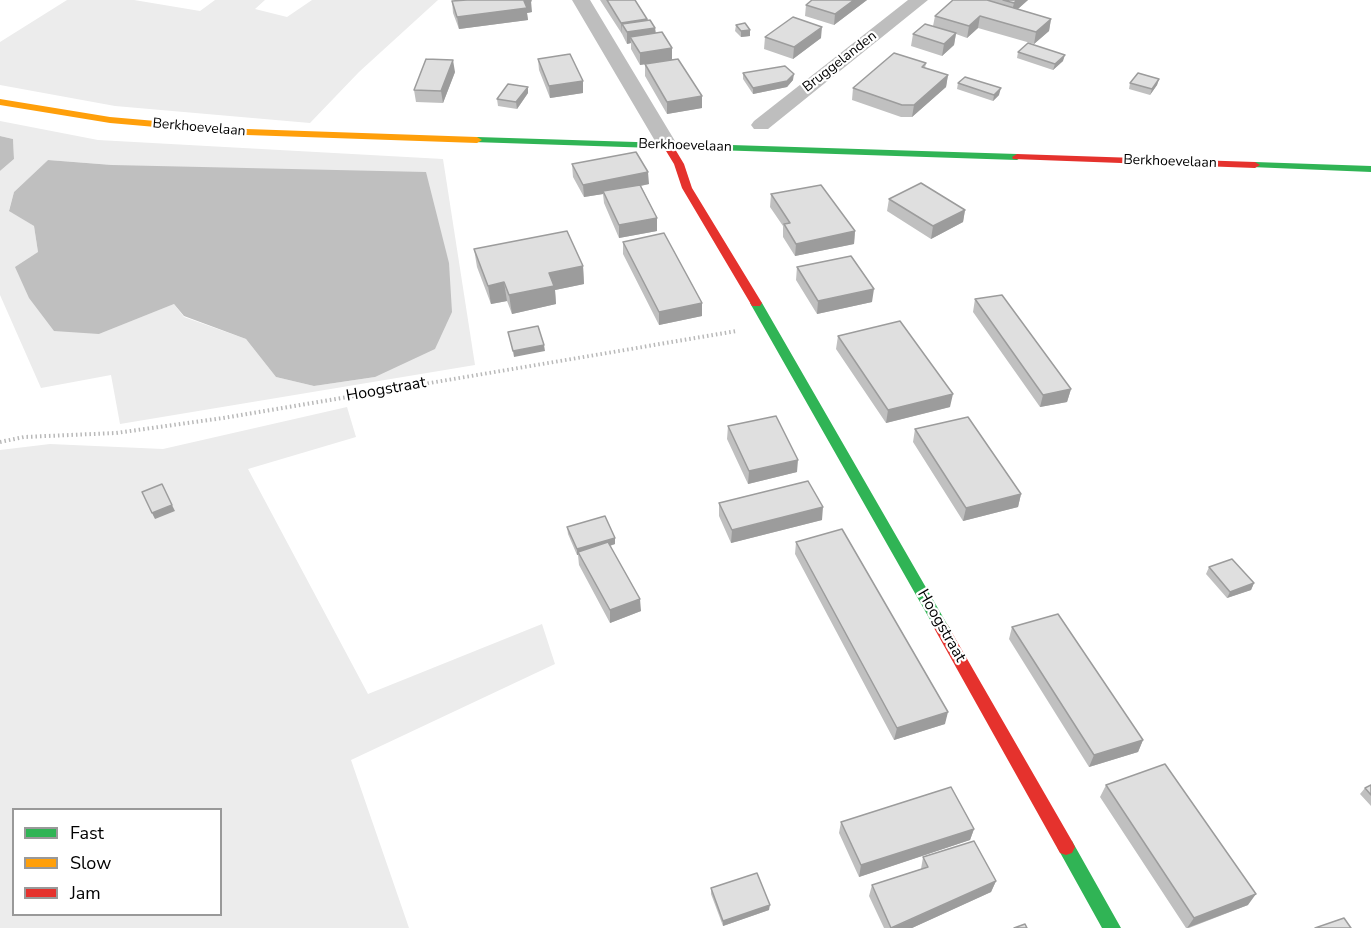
<!DOCTYPE html>
<html>
<head>
<meta charset="utf-8">
<style>
  body { margin:0 }
  #map { position:relative; width:1371px; height:928px; overflow:hidden; background:#fff; font-family:"Nunito Sans",sans-serif }
  canvas { display:block }
  .legend { position:absolute; left:12px; top:808px; width:210px; height:108px; box-sizing:border-box; background:#fff; border:2px solid #999; margin:0; padding:8px 10px; list-style:none; font-size:18px; color:#000 }
  .legend li { display:flex; align-items:center; gap:12px; height:30px }
  .legend b { width:30px; border:2px solid #999 }
</style>
</head>
<body>
<div id="map">
<canvas width="1371" height="928"></canvas>
<ul class="legend">
<li><b style="height:8px;background:#30b455"></b>Fast</li>
<li><b style="height:8px;background:#ff9f0a"></b>Slow</li>
<li><b style="height:8px;background:#e5322d"></b>Jam</li>
</ul>
</div>
<script>
const g = document.querySelector('canvas').getContext('2d');
g.lineJoin = 'round';
function fillPath(path, color) { g.fillStyle = color; g.fill(path, 'evenodd'); }
const poly = rows => new Path2D(rows.map(r => 'M' + r).join(''));
function trace(path, color, width, dash) { g.strokeStyle = color; g.lineWidth = width; g.lineCap = dash ? 'butt' : 'round'; g.setLineDash(dash || []); g.stroke(path); }
function label(font, color, halo, rows, align = 'center') {
  g.font = font + ' "Nunito Sans",sans-serif'; g.lineWidth = 4.5; g.setLineDash([]); g.textBaseline = 'middle'; g.strokeStyle = halo; g.fillStyle = color; for (const [text, x, y, turn = 0] of rows) {
    g.save(); g.translate(x, y); g.rotate((+turn || 0) * Math.PI / 180); g.textAlign = isNaN(turn) ? turn : align; if (halo) g.strokeText(text, 0, 0); g.fillText(text, 0, 0); g.restore();
  }
}
const green = poly([
  [67,0,134,0,200,11,215,0,265,0,255,9,287,17,312,0,438,0,359,72,310,123,115,106,0,85,0,42],
  [0,121,98,140,443,159,475,365,120,424,111,375,41,388,0,295,0,171,14,159,13,139,0,136],
  [48,160,112,165,375,377,314,386,276,377,246,339,184,317,174,304,99,334,38,252,34,226,9,210,14,192],
  [347,407,356,437,248,469,368,694,542,624,555,664,351,760,409,928,0,928,0,450,50,444,163,449],
  [14,810,220,810,220,914,14,914]
]);
const water = poly([
  [0,136,13,139,14,159,0,171],
  [48,160,112,165,426,172,449,263,452,312,435,349,375,377,314,386,276,377,246,339,184,316,174,304,99,334,54,331,29,298,15,267,38,252,34,226,9,211,14,192]
]);
const path = poly([
  [0,442,24,437,116,433,223,418,737,331]
]);
const street = poly([
  [572,0,590,0,678,146,675,150,661,150,658,146,572,0],
  [908,0,928,0,768,129,754,129,751,125,754,121,908,0]
]);
const fast = poly([
  [477,137,1017,154,1022,157,1017,160,473,142,473,138,477,137],
  [1255,162,1371,166,1371,172,1251,167,1250,165,1255,162],
  [756,299,762,303,947,624,950,628,947,632,942,634,937,632,750,303,756,299],
  [1066,839,1072,841,1121,928,1102,928,1057,847,1060,841,1066,839]
]);
const slow = poly([
  [0,99,110,117,247,129,477,137,482,140,477,143,247,135,110,123,0,105,0,99]
]);
const jam = poly([
  [668,143,672,144,684,164,692,188,762,303,760,306,752,306,682,188,674,164,663,146,668,143],
  [1017,154,1255,162,1260,165,1255,168,1013,159,1012,157,1017,154],
  [942,622,947,624,1072,841,1075,847,1072,853,1066,855,1060,853,934,628,937,624,942,622]
]);
const wall = poly([
  [600,0,635,0,647,19,647,20,655,28,656,33,672,48,672,60,702,96,702,108,667,114,645,76,645,64,640,65,631,49,631,43,627,44,622,34],
  [812,0,867,0,834,25,805,16,806,5],
  [953,0,1028,0,1018,9,1051,19,1049,31,1034,44,978,28,967,38,956,34,954,45,942,56,911,46,913,34,933,26,935,16],
  [452,1,532,12,527,13,528,20,459,29,453,13],
  [736,25,750,36,741,37,735,31],
  [765,37,821,38,793,59,764,49],
  [1018,52,1063,61,1053,70,1017,58],
  [538,59,583,93,550,98,539,70],
  [926,63,925,68,948,75,946,87,912,117,901,117,852,100,853,88],
  [455,72,443,103,416,102,414,90],
  [743,73,793,80,787,87,753,94,743,79],
  [1159,79,1157,85,1150,95,1129,89,1130,83],
  [958,83,999,95,993,101,957,89],
  [528,93,517,109,498,106,497,99],
  [572,164,649,184,641,186,657,218,657,231,619,238,604,203,603,194,584,197,573,177],
  [771,194,855,231,854,244,795,256,783,237,783,226,770,207],
  [889,199,965,210,963,222,931,239,887,211],
  [623,242,702,316,659,325,623,254],
  [474,249,583,266,584,284,555,290,556,304,512,314,507,301,491,304,477,267],
  [797,267,872,302,817,314,796,280],
  [975,299,1071,389,1067,402,1040,407,973,312],
  [838,336,950,407,886,423,836,349],
  [728,426,797,472,748,484,727,439],
  [915,429,1021,494,1018,507,963,521,913,442],
  [719,503,822,520,731,543,719,516],
  [567,527,615,544,610,546,641,611,610,623,579,565,578,555,577,555,568,534],
  [796,542,945,724,894,740,795,554],
  [1209,567,1254,583,1251,590,1227,598,1206,574],
  [1012,627,1143,740,1138,752,1089,767,1009,639],
  [1106,785,1248,905,1189,928,1186,928,1100,797],
  [1371,785,1371,806,1360,794,1365,788],
  [841,822,974,829,970,840,859,877,839,833],
  [923,857,996,881,991,892,912,928,884,928,869,896,872,885,921,869],
  [711,888,769,910,723,926,711,894]
]);
const shadedWall = poly([
  [854,0,867,0,834,25,835,14],
  [1017,0,1028,0,1011,15,1014,3],
  [524,1,531,1,532,12,527,13,528,20,459,29,457,17],
  [980,16,978,28,967,38,969,26],
  [647,19,648,29,655,28,656,39,630,37,631,43,627,44,627,32,622,24,622,34,621,23],
  [1051,19,1049,31,1034,44,1036,32],
  [822,27,821,38,793,59,794,47],
  [750,30,750,36,741,37,741,31],
  [956,33,954,45,942,56,944,44],
  [672,48,672,60,640,65,640,53],
  [1065,55,1063,61,1053,70,1055,64],
  [453,60,455,72,443,103,441,91],
  [794,74,793,80,787,87,753,94,753,88],
  [948,75,946,87,912,117,914,105],
  [1159,79,1157,85,1150,95,1152,89],
  [583,81,583,93,550,98,549,86],
  [528,87,528,93,517,109,516,102],
  [1001,88,999,95,993,101,994,95],
  [702,96,702,108,667,114,667,102],
  [648,172,649,184,604,193,603,191,603,194,584,197,583,185],
  [965,210,963,222,931,239,933,226],
  [657,218,657,231,619,238,619,225],
  [855,231,854,244,795,256,796,244],
  [583,266,584,284,555,290,556,304,512,314,509,295,549,273],
  [504,282,507,301,491,304,488,286],
  [874,289,872,302,817,314,818,301],
  [702,303,702,316,659,325,659,312],
  [544,345,545,351,514,357,513,351],
  [1071,389,1067,402,1040,407,1043,395],
  [953,394,950,407,886,423,888,410],
  [798,460,797,472,748,484,749,471],
  [1021,494,1018,507,963,521,966,508],
  [172,505,175,511,155,519,152,513],
  [823,507,822,520,731,543,732,530],
  [615,538,615,544,579,555,578,552,578,555,577,555,577,549],
  [1254,583,1251,590,1227,598,1230,592],
  [640,599,641,611,610,623,610,610],
  [948,712,945,724,894,740,897,728],
  [1143,740,1138,752,1089,767,1094,755],
  [974,829,970,840,859,877,861,865],
  [996,881,991,892,912,928,892,928],
  [1256,894,1248,905,1187,928,1194,918],
  [770,905,769,910,723,926,723,921]
]);
const building = poly([
  [467,0,531,0,531,1,524,1,527,8,457,17,452,1,467,0],
  [607,0,635,0,647,19,621,23,607,0],
  [812,0,854,0,835,14,806,5,812,0],
  [953,0,987,0,1051,19,1036,32,980,16,969,26,935,16,953,0],
  [1003,0,1017,0,1014,3,1003,0],
  [793,17,822,27,794,47,765,37,793,17],
  [650,20,655,28,627,32,622,24,650,20],
  [745,23,750,30,741,31,736,25,745,23],
  [925,24,956,33,944,44,913,34,925,24],
  [662,32,672,48,640,53,630,37,662,32],
  [1028,43,1065,55,1055,64,1018,52,1028,43],
  [894,53,926,63,922,67,948,75,914,105,902,105,853,88,894,53],
  [570,54,583,81,549,86,538,59,570,54],
  [426,59,453,60,441,91,414,90,426,59],
  [678,59,702,96,667,102,645,64,678,59],
  [785,66,794,74,787,81,753,88,743,73,785,66],
  [1138,73,1159,79,1152,89,1130,83,1138,73],
  [965,77,1001,88,994,95,958,83,965,77],
  [508,84,528,87,516,102,497,99,508,84],
  [636,152,648,172,583,185,572,164,636,152],
  [921,183,965,210,933,226,889,199,921,183],
  [640,185,657,218,619,225,603,191,640,185],
  [821,185,855,231,796,244,784,224,790,223,771,194,821,185],
  [567,231,583,266,549,273,554,286,509,295,504,282,488,286,474,249,567,231],
  [664,233,702,303,659,312,623,242,664,233],
  [851,256,874,289,818,301,797,267,851,256],
  [1002,295,1071,389,1043,395,975,299,1002,295],
  [900,321,953,394,888,410,838,336,900,321],
  [538,326,544,345,513,351,508,332,538,326],
  [776,416,798,460,749,471,728,426,776,416],
  [968,417,1021,494,966,508,915,429,968,417],
  [808,481,823,507,732,530,719,503,808,481],
  [162,484,172,505,152,513,142,492,162,484],
  [605,516,615,538,577,549,567,527,605,516],
  [842,529,948,712,897,728,796,542,842,529],
  [608,542,640,599,610,610,578,552,608,542],
  [1232,559,1254,583,1230,592,1209,567,1232,559],
  [1058,614,1143,740,1094,755,1012,627,1058,614],
  [1165,764,1256,894,1194,918,1106,785,1165,764],
  [1371,785,1371,795,1365,788,1371,785],
  [951,787,974,829,861,865,841,822,951,787],
  [974,841,996,881,891,928,872,885,928,867,923,857,974,841],
  [757,873,770,905,723,921,711,888,757,873],
  [1344,918,1351,928,1315,928,1344,918],
  [1025,924,1027,928,1014,928,1025,924]
]);
const farStreetnames = [
  ["Bruggelanden",840,62,-38],
  ["Berkhoevelaan",199,128,5],
  ["Berkhoevelaan",685,146,2],
  ["Berkhoevelaan",1170,162,2]
];
const streetNames = [
  ["Hoogstraat",386,390,-10],
  ["Hoogstraat",941,626,60]
];
fillPath(green, '#ececec');
fillPath(water, '#bfbfbf');
trace(path, '#b9b9b9', 4, [1.5, 3]);
fillPath(street, '#bebebe');
fillPath(fast, '#30b455');
fillPath(slow, '#ff9f0a');
fillPath(jam, '#e5322d');
fillPath(wall, '#c0c0c0');
fillPath(shadedWall, '#9c9c9c');
fillPath(building, '#dfdfdf');
trace(building, '#9c9c9c', 1.5);
label('14px', '#000', '#fff', farStreetnames);
label('16px', '#000', '#fff', streetNames);
</script>
</body>
</html>
